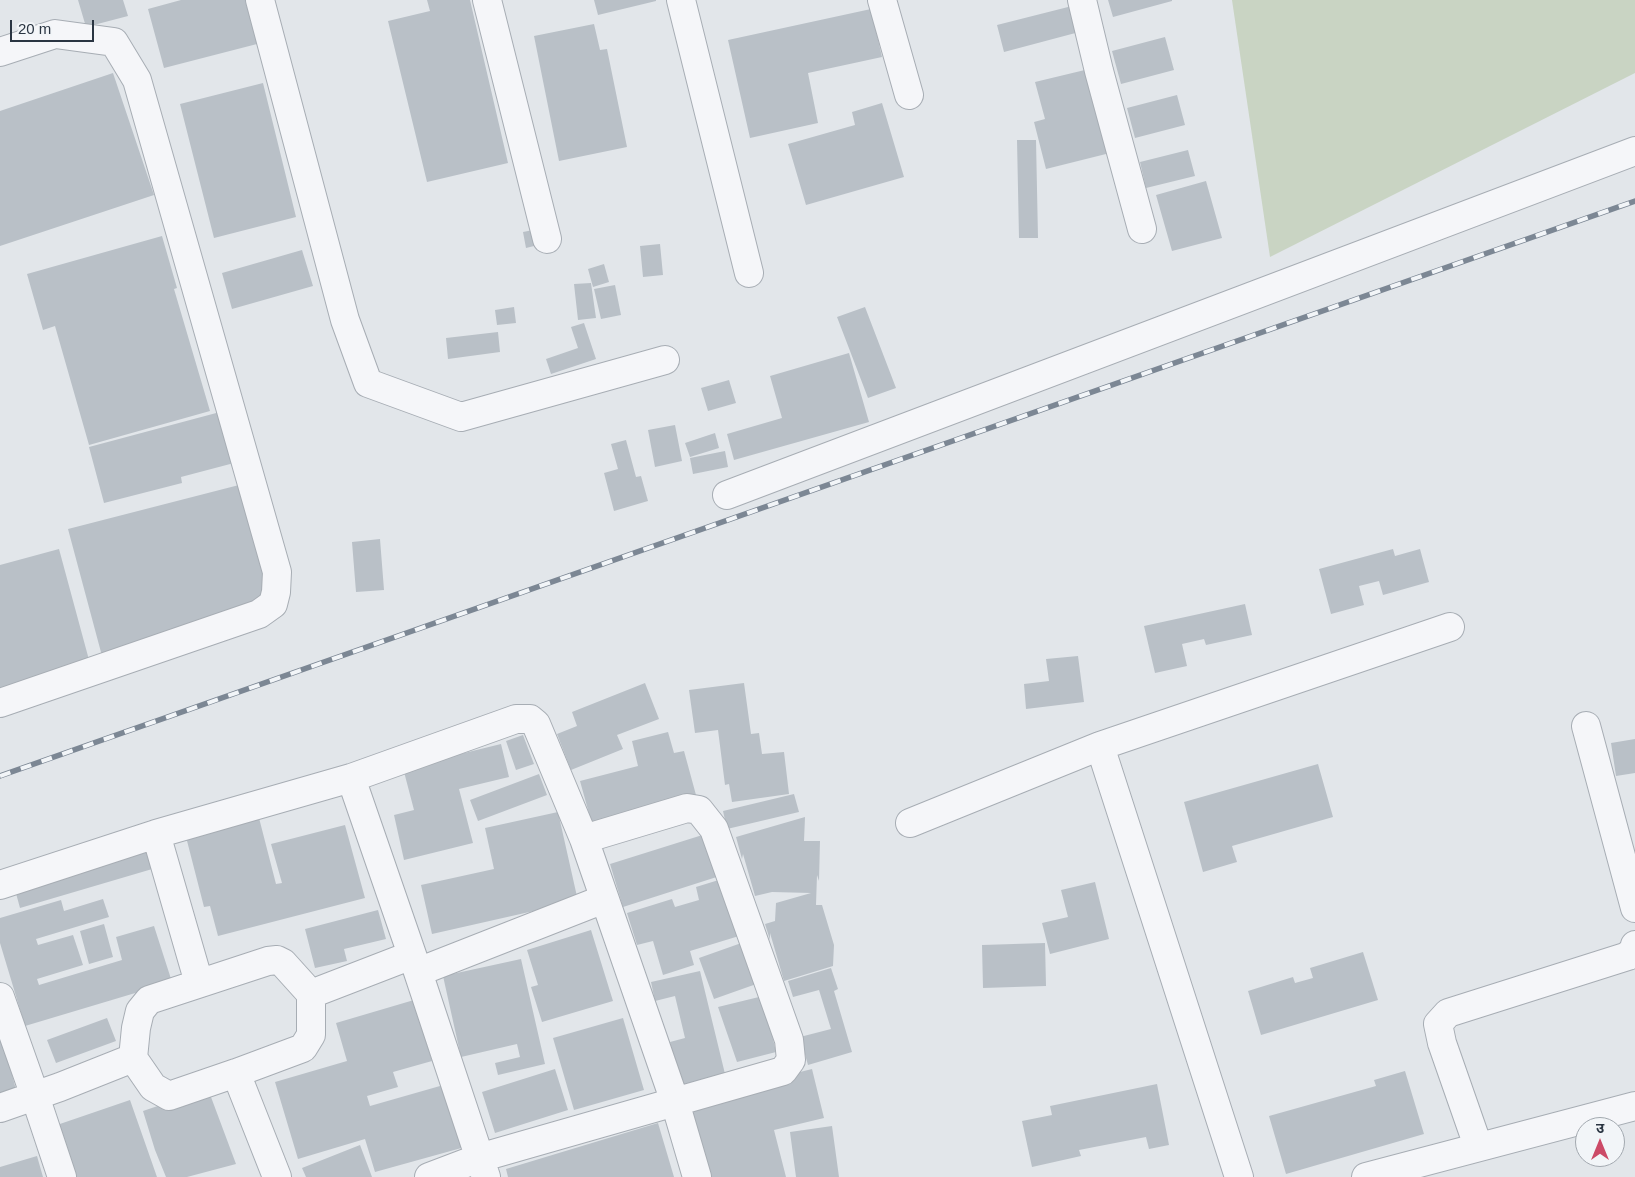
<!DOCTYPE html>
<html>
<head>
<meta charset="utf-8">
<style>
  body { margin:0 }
  #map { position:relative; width:1635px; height:1177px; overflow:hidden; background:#e2e6ea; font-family:Arial,"Noto Sans Devanagari",sans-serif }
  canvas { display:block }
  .north { position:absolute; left:1575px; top:1117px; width:50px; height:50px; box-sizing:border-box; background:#f2f5f8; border:1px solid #a2a8af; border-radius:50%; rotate:0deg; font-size:14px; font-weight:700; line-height:20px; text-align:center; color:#2a3542 }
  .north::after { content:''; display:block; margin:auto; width:18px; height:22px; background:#cc4a67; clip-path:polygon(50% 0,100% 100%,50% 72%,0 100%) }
  .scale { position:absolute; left:10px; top:20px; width:84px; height:22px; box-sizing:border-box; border:2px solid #2a3542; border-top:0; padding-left:6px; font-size:15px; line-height:18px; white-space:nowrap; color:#2a3542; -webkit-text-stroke:4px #f2f5f8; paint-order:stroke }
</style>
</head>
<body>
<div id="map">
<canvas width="1635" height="1177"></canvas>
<div class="north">उ</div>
<div class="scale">20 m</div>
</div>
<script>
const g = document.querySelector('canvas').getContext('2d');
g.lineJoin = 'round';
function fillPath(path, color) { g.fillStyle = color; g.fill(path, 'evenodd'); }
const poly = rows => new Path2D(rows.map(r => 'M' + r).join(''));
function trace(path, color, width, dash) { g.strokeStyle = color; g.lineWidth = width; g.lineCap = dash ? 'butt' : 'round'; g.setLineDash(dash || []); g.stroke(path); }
const green = poly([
  [1232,0,1635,0,1635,73,1270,257]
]);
const building = poly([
  [78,0,123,0,128,16,86,27],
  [181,0,245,0,257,44,164,68,148,9],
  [427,0,470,0,508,163,427,182,388,21,430,11],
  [594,0,656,0,656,1,598,15],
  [1108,0,1172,0,1172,1,1113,17],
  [1076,5,1083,31,1004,52,997,25],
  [871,9,882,57,808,73,818,123,750,138,728,40],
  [594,24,600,50,607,49,627,147,559,161,534,36],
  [1165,37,1174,70,1121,84,1112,51],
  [1089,69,1110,153,1046,169,1034,122,1045,119,1035,82],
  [113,73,154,195,0,246,0,111],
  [263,83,296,217,214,238,180,104],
  [1177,95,1185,125,1135,138,1127,108],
  [882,103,904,177,806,205,788,144,855,125,852,112],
  [1017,140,1036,140,1038,238,1019,238],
  [1188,150,1195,176,1146,188,1140,162],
  [1206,181,1222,238,1172,251,1156,195],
  [543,228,546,243,526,248,523,232],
  [162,236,177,288,174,289,210,411,89,445,55,326,43,330,27,274],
  [660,244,663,275,643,277,640,246],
  [302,250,313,286,232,309,222,273],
  [604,264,609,282,593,287,588,269],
  [591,283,596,318,578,320,574,284],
  [615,285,621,315,601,319,594,289],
  [514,307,516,323,497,325,495,310],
  [865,307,896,388,868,398,837,317],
  [584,323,596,359,551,374,546,359,578,348,571,327],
  [498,332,500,352,448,359,446,338],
  [849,353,869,422,734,460,727,434,782,418,770,376],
  [729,380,736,403,708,411,701,388],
  [220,412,234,463,181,477,182,483,104,503,89,447],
  [675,425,682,461,655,467,648,430],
  [715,433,719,448,690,457,685,443],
  [626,440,636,477,641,476,648,501,614,511,604,473,618,469,611,444],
  [725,451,728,467,693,474,690,458],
  [239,485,271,605,153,636,154,643,102,656,68,529],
  [380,539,384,590,356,592,352,542],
  [59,549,92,671,0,696,0,565],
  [1393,549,1395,556,1420,549,1429,582,1383,595,1379,581,1359,586,1364,605,1331,614,1319,569],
  [1245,604,1252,635,1206,645,1204,639,1182,644,1187,666,1155,673,1144,626],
  [1078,656,1084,702,1026,709,1024,684,1049,681,1046,659],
  [645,683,659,719,617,735,623,749,571,770,557,734,577,726,572,712],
  [744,683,751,734,759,733,762,754,784,752,789,794,732,802,729,784,725,785,718,730,695,733,689,690],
  [668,732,674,753,684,751,696,795,651,807,593,828,580,781,638,766,632,741],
  [523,735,534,764,516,770,506,741],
  [1635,739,1635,773,1616,776,1611,743],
  [501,744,509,777,459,789,473,843,404,860,394,815,414,810,403,768],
  [1318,764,1333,817,1232,846,1237,862,1203,872,1184,802],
  [539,774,547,795,478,821,470,800],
  [794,794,799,812,727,829,723,811],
  [558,812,578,901,432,934,421,885,494,869,485,828],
  [258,814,276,884,282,883,271,844,345,825,365,898,218,936,210,906,204,907,185,833],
  [805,817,804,841,820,841,819,881,817,875,816,905,822,905,834,945,833,966,784,981,770,933,770,940,765,924,775,921,776,903,811,893,772,892,755,896,743,854,742,859,736,837],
  [712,832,726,874,623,907,610,864],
  [154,847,159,867,20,908,14,886],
  [722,879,739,936,690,951,694,965,663,975,653,941,637,945,627,913,672,899,675,907,699,900,696,887],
  [1095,882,1109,939,1050,954,1042,923,1068,917,1061,890],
  [103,899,109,917,36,939,38,945,73,935,83,965,37,979,39,985,122,960,116,937,154,926,172,982,25,1026,0,943,0,918,61,900,64,911],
  [378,910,386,939,344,949,347,961,315,968,305,929],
  [104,924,113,957,89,964,80,931],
  [591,930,613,1001,542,1022,531,987,538,985,527,950],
  [747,941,762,982,714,999,699,958],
  [1045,943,1046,986,983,988,982,945],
  [1363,952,1378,1000,1261,1035,1248,991,1293,977,1295,983,1313,978,1310,968],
  [521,959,545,1064,498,1075,495,1063,520,1057,517,1044,461,1057,443,976],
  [831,968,838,989,834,991,852,1052,808,1065,800,1037,831,1029,819,990,793,997,788,981],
  [700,971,726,1078,682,1089,670,1042,685,1038,675,996,655,1001,651,982],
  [763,996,776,1052,737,1062,718,1007],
  [414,1000,432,1061,393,1072,398,1087,367,1096,370,1106,447,1084,465,1147,375,1172,365,1139,298,1159,275,1082,347,1061,336,1023],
  [107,1018,116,1041,56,1063,47,1040],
  [623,1018,644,1090,574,1110,553,1038],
  [0,1030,18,1097,0,1102],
  [555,1069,568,1110,495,1133,482,1092],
  [812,1069,824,1118,774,1130,786,1177,704,1177,685,1101],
  [1405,1071,1424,1134,1286,1174,1269,1116,1376,1086,1374,1080],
  [1157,1084,1169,1145,1149,1149,1146,1137,1079,1150,1081,1156,1032,1167,1022,1121,1052,1115,1050,1106],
  [208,1089,236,1164,187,1177,166,1177,155,1150,143,1111],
  [130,1100,157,1177,73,1177,54,1126],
  [658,1123,674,1177,508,1177,506,1169],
  [832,1126,839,1177,796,1177,790,1132],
  [360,1145,372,1177,306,1177,302,1168],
  [37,1156,43,1177,0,1177,0,1167]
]);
const minor = poly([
  [260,0,345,320,368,383,461,417,665,360],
  [487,0,547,239],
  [681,0,749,273],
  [882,0,909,95],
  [1082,0,1099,71,1142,229],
  [0,52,55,34,114,42,137,80,277,572,276,592,273,604,259,614,0,703],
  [727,495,1635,151],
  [1586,726,1635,908],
  [1100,746,1239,1177],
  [351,778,418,972,486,1177],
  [910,823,1100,746,1450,627],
  [156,834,199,983],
  [0,885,156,834,351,778,516,719,530,719,536,724,584,839,675,1102,697,1177],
  [418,972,604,899],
  [311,994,311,1035,303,1048,236,1073,169,1096,153,1087,133,1058,136,1028,140,1011,149,1000,268,961,277,960,283,963,311,994,412,955],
  [0,997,35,1096,62,1177],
  [236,1073,277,1177],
  [0,1108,60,1087,133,1058],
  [1478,1146,1442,1043,1438,1024,1448,1013,1628,956,1634,949,1635,945],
  [429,1177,479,1158,783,1071,791,1060,789,1040,714,829,699,810,687,808,584,839],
  [1366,1177,1635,1106]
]);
const rail = poly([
  [0,776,1635,201]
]);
fillPath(green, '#c9d4c3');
fillPath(building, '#b9c0c7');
trace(minor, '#a7adb4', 30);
trace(minor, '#f5f6f9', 28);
trace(rail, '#7c8794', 5.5);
trace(rail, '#f2f5f8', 4, [11]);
</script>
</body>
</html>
